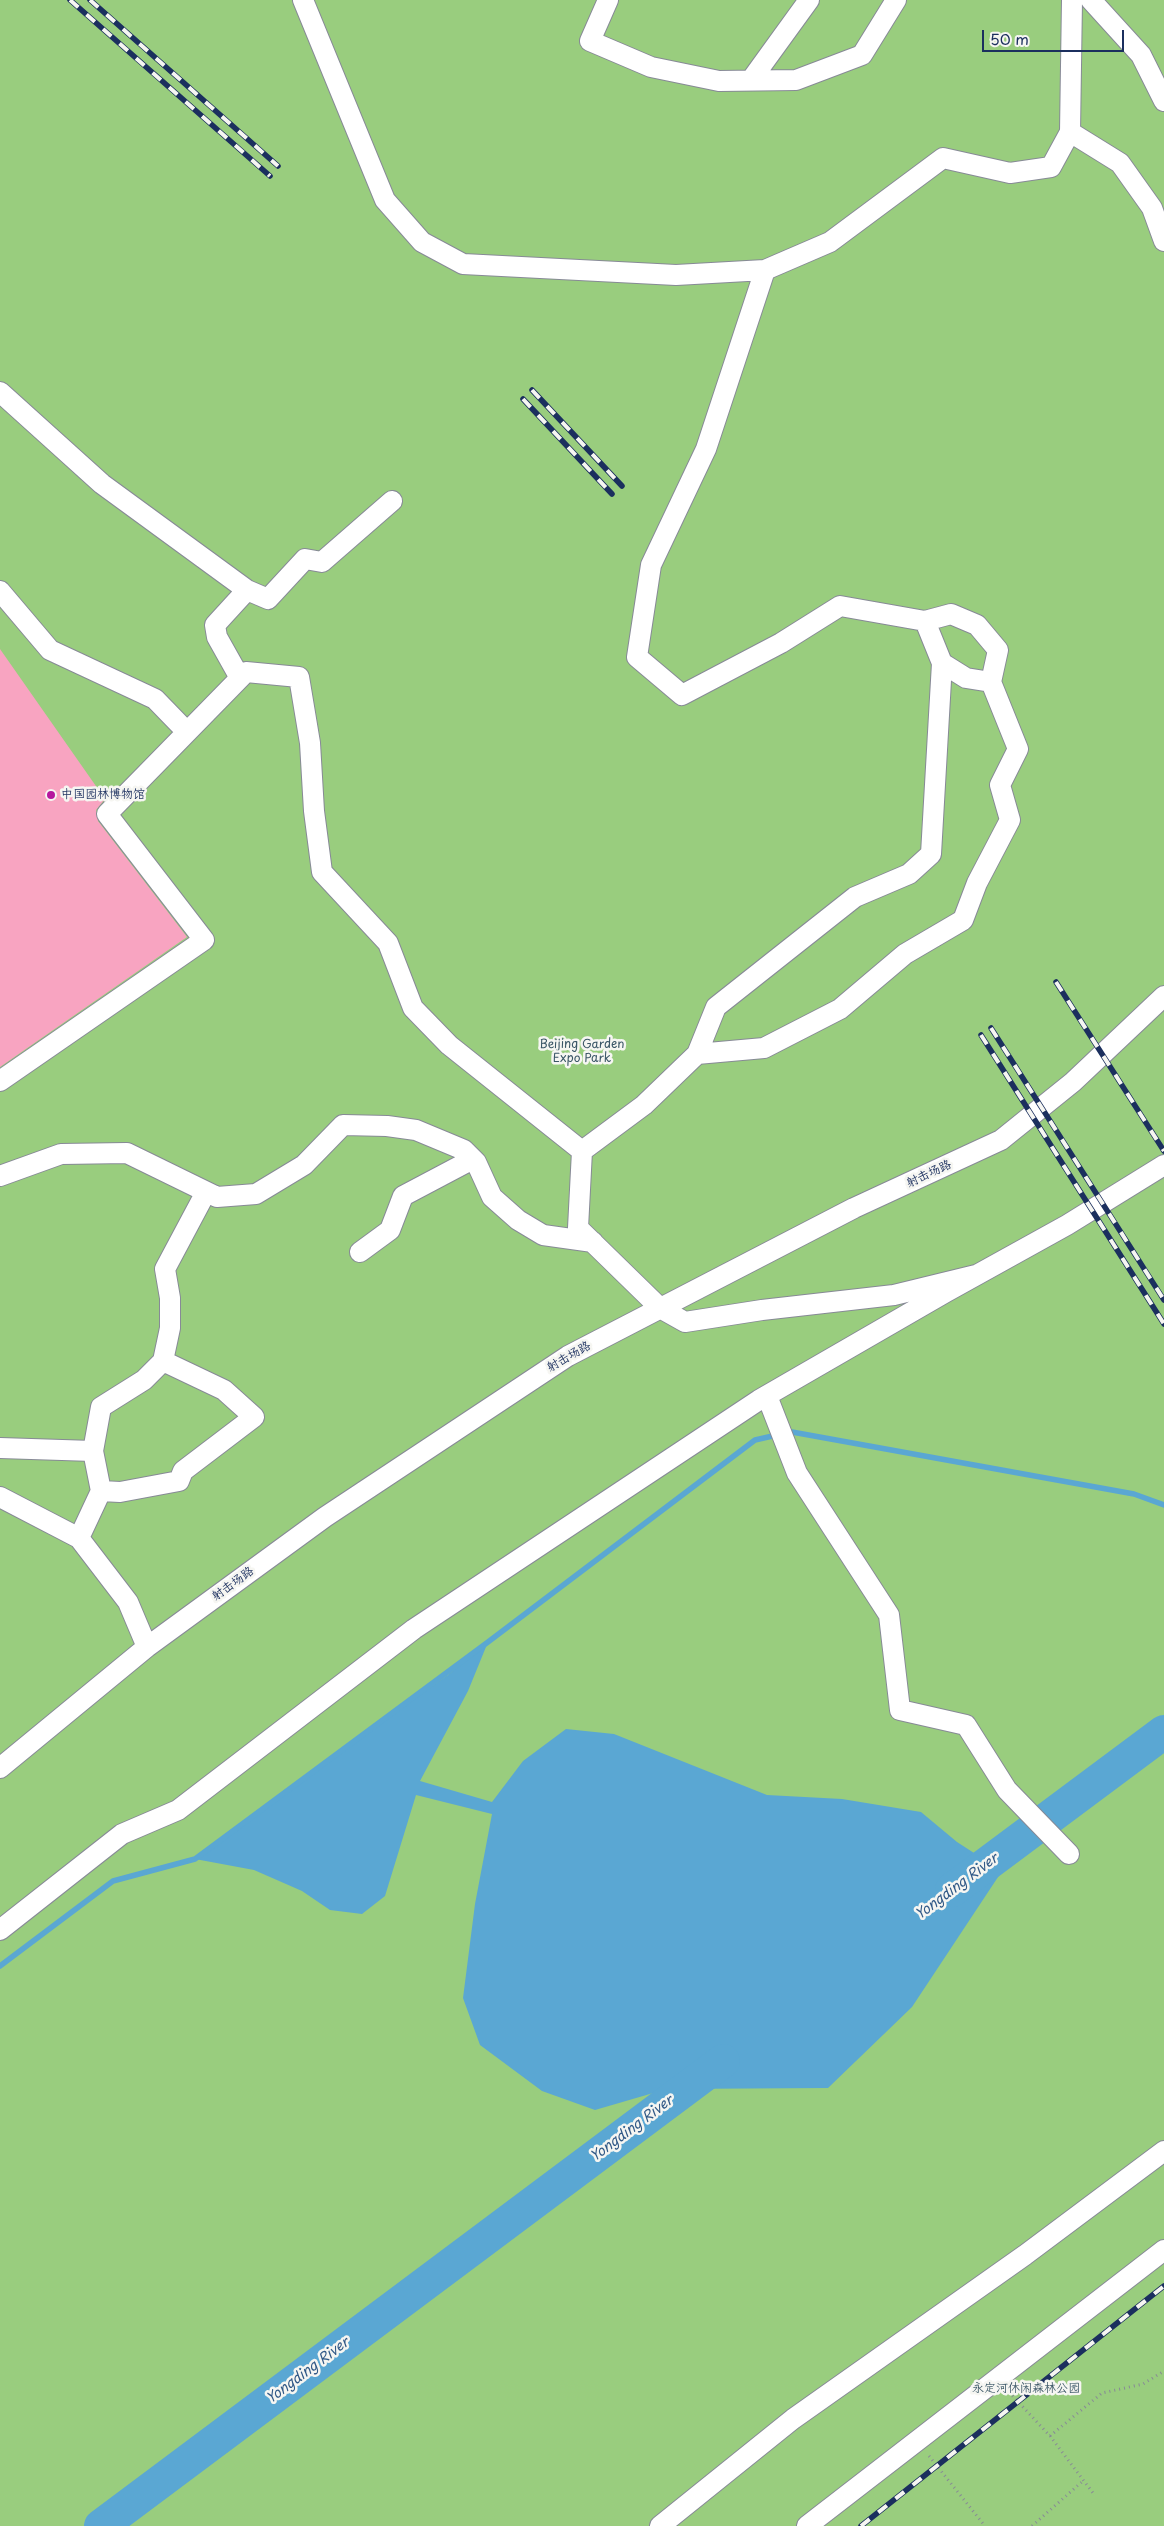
<!DOCTYPE html>
<html>
<head>
<meta charset="utf-8">
<style>
  body { margin:0 }
  #map { position:relative; width:1164px; height:2526px; overflow:hidden; background:#f3e5ce; font-family:"Playpen Sans",sans-serif }
  canvas { display:block }
  .scale { position:absolute; left:982px; top:30px; width:142px; height:22px; box-sizing:border-box; border:2px solid #1b2f5e; border-top:0; padding-left:6px; font-size:15px; line-height:18px; white-space:nowrap; color:#1b2f5e; -webkit-text-stroke:4px #f6f6f2; paint-order:stroke }
</style>
</head>
<body>
<div id="map">
<canvas width="1164" height="2526"></canvas>
<div class="scale">50 m</div>
</div>
<script>
const g = document.querySelector('canvas').getContext('2d');
g.lineJoin = 'round';
function fillPath(path, color) { g.fillStyle = color; g.fill(path, 'evenodd'); }
const poly = rows => new Path2D(rows.map(r => 'M' + r).join(''));
function trace(path, color, width, dash) { g.strokeStyle = color; g.lineWidth = width; g.lineCap = dash ? 'butt' : 'round'; g.setLineDash(dash || []); g.stroke(path); }
function label(font, color, halo, rows, align = 'center') {
  g.font = font + ' "Playpen Sans","LXGW WenKai TC",sans-serif'; g.lineWidth = 5; g.setLineDash([]); g.textBaseline = 'middle'; g.strokeStyle = halo; g.fillStyle = color; for (const [text, x, y, turn = 0] of rows) {
    g.save(); g.translate(x, y); g.rotate((+turn || 0) * Math.PI / 180); g.textAlign = isNaN(turn) ? turn : align; if (halo) g.strokeText(text, 0, 0); g.fillText(text, 0, 0); g.restore();
  }
}
const green = poly([
  [0,0,1164,0,1164,2526,0,2526]
]);
const water = poly([
  [488,1642,468,1691,420,1781,492,1802,523,1761,566,1729,614,1734,767,1795,842,1799,921,1812,957,1842,1002,1871,912,2007,828,2088,667,2089,595,2110,542,2091,480,2045,463,1998,475,1904,492,1814,416,1795,385,1896,362,1914,330,1910,302,1891,254,1870,195,1859,306,1775,448,1675]
]);
const stream = poly([
  [786,1433,792,1432,1134,1494,1164,1505],
  [0,1966,113,1881,195,1859,488,1642,755,1440,777,1435]
]);
const river = poly([
  [952,1890,1164,1732],
  [101,2526,723,2061]
]);
const building = poly([
  [0,649,105,799,96,810,98,821,187,937,0,1067]
]);
const path = poly([
  [1009,2392,1050,2436,1093,2493],
  [1050,2436,1102,2393,1143,2384,1164,2371],
  [929,2456,985,2526],
  [1032,2526,1084,2480]
]);
const minor = poly([
  [303,0,385,200,422,242,463,264,676,275,765,270,830,242,943,158,1010,173,1051,167,1070,132,1072,0],
  [608,0,590,41,651,67,719,81,796,80,862,55,896,0],
  [1091,0,1141,55,1164,101],
  [751,80,809,0],
  [1070,132,1120,163,1152,208,1164,241],
  [0,392,102,484,247,590],
  [0,591,50,650,155,699,187,732],
  [942,663,966,678,991,682],
  [240,678,217,637,215,625,247,590,268,599,305,559,322,562,392,501],
  [697,1054,764,1048,840,1009,905,954,963,920,977,883,1010,820,1000,785,1018,749,991,682,998,650,977,625,951,614,925,621],
  [0,1081,204,940,107,814,246,672,299,677,310,743,314,811,322,872,388,943,413,1008,449,1045,582,1151,578,1228,660,1308,685,1322,762,1310,894,1295,976,1275],
  [582,1151,644,1105,697,1054,716,1007,855,897,909,874,931,854,942,663,925,621,840,606,781,643,682,695,637,657,651,565,706,449,765,270],
  [0,1176,61,1154,127,1153,217,1197,256,1194,304,1165,343,1125,387,1126,416,1130,464,1150,476,1162,492,1197,518,1220,543,1235,593,1242],
  [360,1252,390,1230,403,1196,473,1159],
  [767,1396,797,1473,889,1615,900,1710,966,1725,1007,1790,1069,1854],
  [0,1448,93,1451,101,1491,79,1538],
  [93,1451,101,1407,144,1380,163,1361,170,1328,170,1298,165,1269,206,1192],
  [101,1491,120,1492,179,1481,183,1471,254,1417,224,1390,163,1361],
  [0,1497,79,1538,128,1602,147,1647],
  [0,1768,147,1647,325,1517,568,1356,854,1208,1001,1140,1073,1082,1164,996],
  [0,1930,122,1834,178,1810,414,1629,759,1400,946,1292,1067,1225,1164,1165],
  [660,2526,793,2419,1025,2255,1164,2151],
  [807,2526,1164,2250]
]);
const rail = poly([
  [70,0,270,176],
  [90,0,278,166],
  [532,390,622,486],
  [523,399,612,494],
  [1056,982,1164,1151],
  [991,1028,1164,1300],
  [981,1035,1164,1324],
  [861,2526,1164,2286]
]);
const markers = [
  [51,795,5,"#b5179e"]
];
const poiNames = [
  ["中国园林博物馆",61,795]
];
const parkNames = [
  ["Beijing Garden",582,1045],
  ["Expo Park",582,1059],
  ["永定河休闲森林公园",1026,2389]
];
const streetNames = [
  ["射击场路",929,1174,-25],
  ["射击场路",569,1357,-30],
  ["射击场路",233,1584,-36]
];
const waterNames = [
  ["Yongding River",957,1887,-37],
  ["Yongding River",632,2129,-37],
  ["Yongding River",308,2371,-37]
];
fillPath(green, '#99cd7e');
fillPath(water, '#5aa7d3');
trace(stream, '#5aa7d3', 5.5);
trace(river, '#5aa7d3', 34);
fillPath(building, '#f8a4c1');
trace(minor, '#878a96', 22);
trace(path, '#878a96', 3, [1, 4]);
trace(minor, '#fff', 20);
trace(rail, '#1b2f5e', 5.5);
trace(rail, '#f6f6f2', 4, [11]);
for (const [x, y, r, color] of markers) { const dot = new Path2D(); dot.arc(x, y, r, 0, 2 * Math.PI); g.fillStyle = color; g.fill(dot); trace(dot, '#f6f6f2', 2); }
label('12px', '#1b2f5e', '#f6f6f2', poiNames, 'left');
label('12px', '#3a5666', '#f6f6f2', parkNames);
label('12px', '#1b2f5e', '#f6f6f2', streetNames);
label('italic 14px', '#315987', '#f6f6f2', waterNames);
</script>
</body>
</html>
